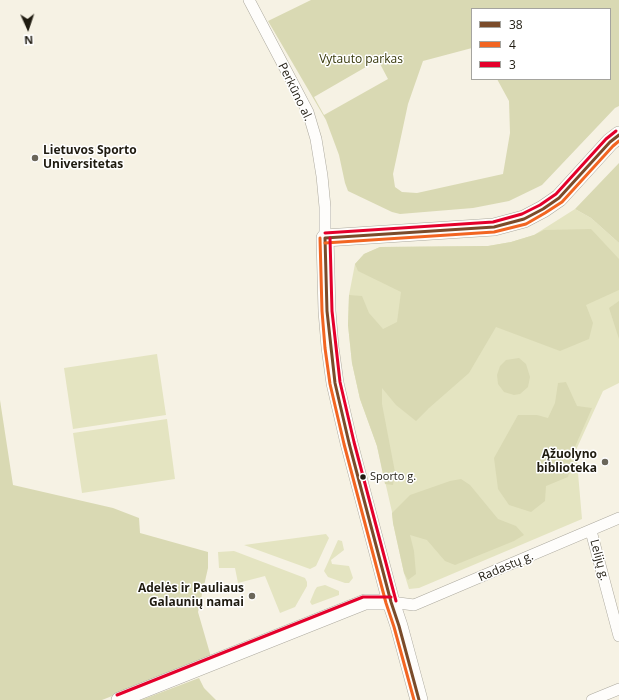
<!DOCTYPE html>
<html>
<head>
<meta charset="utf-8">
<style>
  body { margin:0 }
  #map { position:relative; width:619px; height:700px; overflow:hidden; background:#f6f2e4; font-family:"Open Sans",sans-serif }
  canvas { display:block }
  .legend { position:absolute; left:471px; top:8px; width:140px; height:72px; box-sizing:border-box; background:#fff; border:1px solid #a5a49f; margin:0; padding:5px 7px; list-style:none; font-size:12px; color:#1f1b10 }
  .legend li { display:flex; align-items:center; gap:8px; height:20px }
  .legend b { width:20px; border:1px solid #a5a49f }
  .north { position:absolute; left:8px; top:8px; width:40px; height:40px; -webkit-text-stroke:3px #fff; paint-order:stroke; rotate:177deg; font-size:11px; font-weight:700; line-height:16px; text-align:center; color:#1f1b10 }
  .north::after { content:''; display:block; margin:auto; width:14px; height:18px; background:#1f1b10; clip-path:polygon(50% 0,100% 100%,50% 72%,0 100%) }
</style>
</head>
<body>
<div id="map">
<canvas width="619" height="700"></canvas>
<ul class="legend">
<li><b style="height:5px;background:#7a4b2a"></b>38</li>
<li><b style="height:5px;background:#f26522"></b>4</li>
<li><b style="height:5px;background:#e4002b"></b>3</li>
</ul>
<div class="north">N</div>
</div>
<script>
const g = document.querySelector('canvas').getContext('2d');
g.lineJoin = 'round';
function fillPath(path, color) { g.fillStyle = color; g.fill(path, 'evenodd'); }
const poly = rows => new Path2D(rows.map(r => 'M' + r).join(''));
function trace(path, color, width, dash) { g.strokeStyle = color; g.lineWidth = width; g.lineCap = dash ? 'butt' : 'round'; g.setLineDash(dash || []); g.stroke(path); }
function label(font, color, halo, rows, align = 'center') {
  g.font = font + ' "Open Sans",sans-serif'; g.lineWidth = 3; g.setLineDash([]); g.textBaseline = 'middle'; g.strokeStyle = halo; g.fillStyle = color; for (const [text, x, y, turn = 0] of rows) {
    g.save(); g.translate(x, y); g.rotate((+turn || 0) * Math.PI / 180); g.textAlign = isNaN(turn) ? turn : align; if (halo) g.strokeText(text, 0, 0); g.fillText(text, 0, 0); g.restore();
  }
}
const green = poly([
  [575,209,591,218,619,243,619,383,603,391,576,450,582,519,419,588,409,589,404,573,393,523,392,512,377,446,360,399,352,363,348,325,349,295,355,264,364,254,380,247,488,246,511,242,534,235],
  [157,354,166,415,73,429,64,368],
  [167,419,175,479,82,493,73,433],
  [326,534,329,538,316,566,310,569,244,545],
  [338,540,342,541,344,550,331,560,332,564,349,566,353,578,349,583,345,583,328,577,324,571],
  [234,551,305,578,307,582,307,586,295,607,280,613,265,576,238,583,235,568,219,568,218,552],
  [325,585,339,591,339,595,312,605,310,602,315,590,317,587]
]);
const forest = poly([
  [311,0,619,0,619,106,615,108,542,185,509,201,473,208,400,214,392,212,348,191,345,183,339,155,326,120,268,21],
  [472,9,610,9,610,79,497,79,509,101,510,133,503,174,417,193,402,192,395,187,393,174,408,104,423,61,472,48],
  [378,60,388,79,324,115,314,97],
  [619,163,619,243,591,218,575,209],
  [591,229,619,259,619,290,586,305,593,323,589,339,560,351,496,327,469,373,429,408,416,421,396,405,382,388,382,404,395,472,393,485,385,484,377,446,360,399,352,363,348,325,349,295,362,296,369,313,383,329,397,322,401,292,358,271,355,264,364,254,380,247,488,246,511,242,534,235,544,230],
  [619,301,619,339,609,308],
  [519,358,526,364,530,377,528,387,520,394,514,395,504,392,498,384,497,375,500,366,506,360],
  [566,382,577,406,592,408,574,449,568,477,546,486,545,501,531,512,509,505,498,489,494,458,518,415,537,415,548,418,555,403,558,383],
  [0,400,13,485,113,508,139,518,140,533,208,552,208,568,198,612,211,657,102,700,0,700],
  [461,479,470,485,498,519,516,526,524,535,514,541,455,565,445,561,427,540,410,535,414,551,416,574,408,580,404,573,393,523,392,513,410,495,450,481],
  [199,678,204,688,216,700,141,700]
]);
const street = poly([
  [249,0,308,112,316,139,322,176,325,207,325,238],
  [591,531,619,636],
  [391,602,414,605,619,518],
  [592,700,619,689]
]);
const secondary = poly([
  [119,700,365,602,391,602]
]);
const primary = poly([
  [419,700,399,626,391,602,349,443,335,383,330,347,327,311,325,238,494,227,524,219,543,209,559,198,610,142,619,135]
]);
const bus1 = poly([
  [325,238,327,311,335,383,349,443,391,602,399,626,419,700],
  [325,238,494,227,524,219,543,209,559,198,610,142,619,135]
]);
const bus2 = poly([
  [320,238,322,311,325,348,330,384,344,444,386,603,394,627,414,700],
  [325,243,494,232,526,224,545,213,562,202,613,146,619,141]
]);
const bus3 = poly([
  [325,233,493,222,522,214,540,205,556,194,606,139,616,131],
  [330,238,332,311,340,382,354,442,396,601],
  [117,695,363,597,391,597]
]);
const markers = [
  [35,158,4,"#6a665a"],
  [605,462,4,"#6a665a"],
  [363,477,3.5,"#1f1b10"],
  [252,596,4,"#6a665a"]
];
const busNames = [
  ["Sporto g.",370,477]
];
const parkNames = [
  ["Vytauto parkas",361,60]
];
const streetNames = [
  ["Perkūno al.",295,92,64],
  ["Lelijų g.",599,560,75],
  ["Radastų g.",506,567,-23]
];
const poiNames = [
  ["Lietuvos Sporto",43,151,"left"],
  ["Universitetas",43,165,"left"],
  ["Ąžuolyno",597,455],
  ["biblioteka",597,469],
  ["Adelės ir Pauliaus",244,589],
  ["Galaunių namai",244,603]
];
fillPath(green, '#e4e4c1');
fillPath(forest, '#d9d9b3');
trace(street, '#aca99e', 12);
trace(secondary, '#aca99e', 16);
trace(primary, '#aca99e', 18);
trace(street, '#fefdfb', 11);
trace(secondary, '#fefdfb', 15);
trace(primary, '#fefdfb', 17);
trace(bus1, '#7a4b2a', 3);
trace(bus2, '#f26522', 3);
trace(bus3, '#e4002b', 3);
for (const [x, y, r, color] of markers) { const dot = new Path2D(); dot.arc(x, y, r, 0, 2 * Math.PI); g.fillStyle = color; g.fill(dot); trace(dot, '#fff', 1.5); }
label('11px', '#1f1b10', '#fff', busNames, 'left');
label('12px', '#363709', '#fff', parkNames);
label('12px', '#1f1b10', '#fff', streetNames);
label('bold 12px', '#1f1b10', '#fff', poiNames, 'right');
</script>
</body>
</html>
